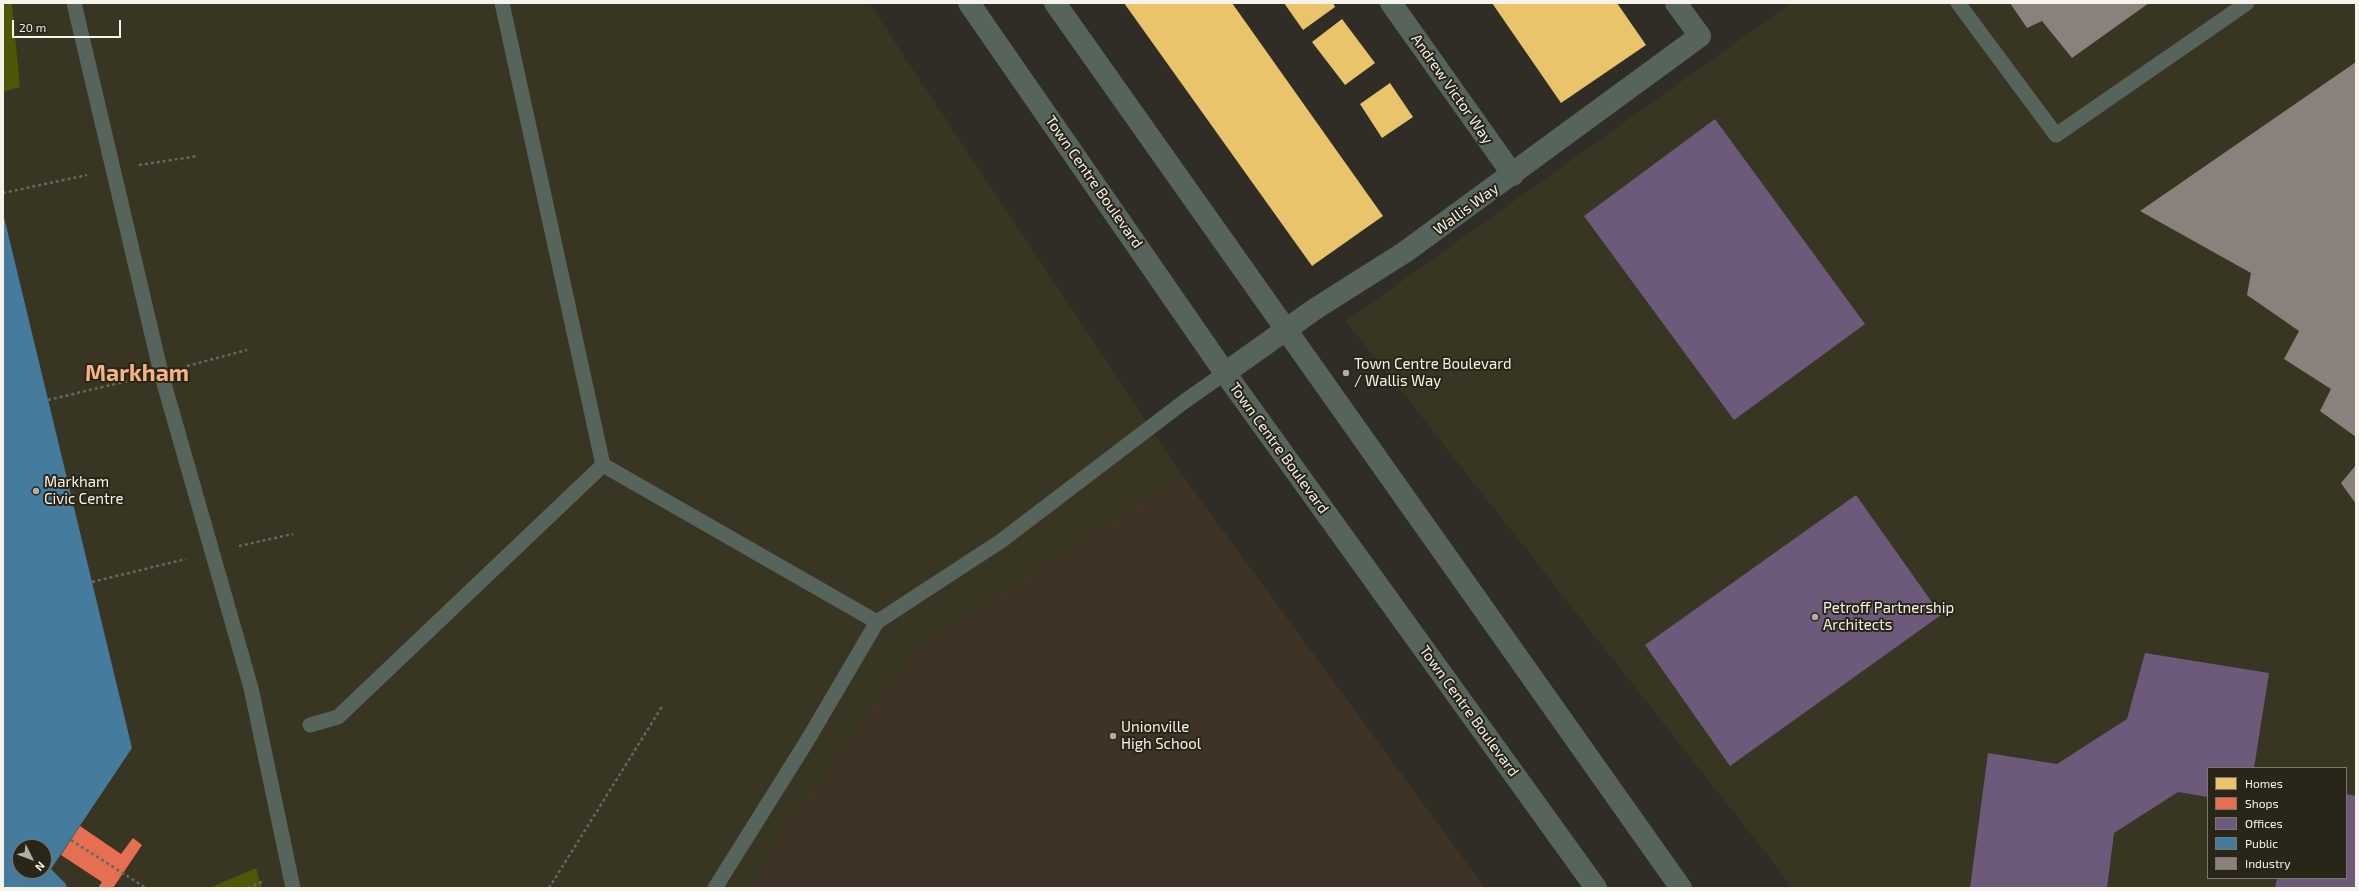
<!DOCTYPE html>
<html>
<head>
<meta charset="utf-8">
<style>
  body { margin:0 }
  #map { position:relative; width:2359px; height:891px; overflow:hidden; background:#2f2d26; font-family:"Exo 2",sans-serif }
  canvas { display:block }
  .frame { position:absolute; inset:0; border:4px solid #f5f3ea; pointer-events:none }
  .legend { position:absolute; left:2207px; top:767px; width:140px; height:112px; box-sizing:border-box; background:#292518; border:1px solid #7b776c; margin:0; padding:5px 7px; list-style:none; font-size:12px; color:#f5f3ea }
  .legend li { display:flex; align-items:center; gap:8px; height:20px }
  .legend b { width:20px; border:1px solid #7b776c }
  .north { position:absolute; left:12px; top:839px; width:40px; height:40px; box-sizing:border-box; background:#292518; border:1px solid #7b776c; border-radius:50%; rotate:132deg; font-size:11px; font-weight:700; line-height:16px; text-align:center; color:#f5f3ea }
  .north::after { content:''; display:block; margin:auto; width:14px; height:18px; background:#b0aea5; clip-path:polygon(50% 0,100% 100%,50% 72%,0 100%) }
  .scale { position:absolute; left:12px; top:20px; width:109px; height:18px; box-sizing:border-box; border:2px solid #f5f3ea; border-top:0; padding-left:5px; font-size:12px; line-height:14px; white-space:nowrap; color:#f5f3ea; -webkit-text-stroke:3px #292518; paint-order:stroke }
</style>
</head>
<body>
<div id="map">
<canvas width="2359" height="891"></canvas>
<div class="frame"></div>
<ul class="legend">
<li><b style="height:11px;background:#e9c46a"></b>Homes</li>
<li><b style="height:11px;background:#e76f51"></b>Shops</li>
<li><b style="height:11px;background:#6d597a"></b>Offices</li>
<li><b style="height:11px;background:#457b9d"></b>Public</li>
<li><b style="height:11px;background:#8a817c"></b>Industry</li>
</ul>
<div class="north">N</div>
<div class="scale">20 m</div>
</div>
<script>
const g = document.querySelector('canvas').getContext('2d');
g.lineJoin = 'round';
function fillPath(path, color) { g.fillStyle = color; g.fill(path, 'evenodd'); }
const poly = rows => new Path2D(rows.map(r => 'M' + r).join(''));
function trace(path, color, width, dash) { g.strokeStyle = color; g.lineWidth = width; g.lineCap = dash ? 'butt' : 'round'; g.setLineDash(dash || []); g.stroke(path); }
function label(font, color, halo, rows, align = 'center') {
  g.font = font + ' "Exo 2",sans-serif'; g.lineWidth = 4; g.setLineDash([]); g.textBaseline = 'middle'; g.strokeStyle = halo; g.fillStyle = color; for (const [text, x, y, turn = 0] of rows) {
    g.save(); g.translate(x, y); g.rotate((+turn || 0) * Math.PI / 180); g.textAlign = isNaN(turn) ? turn : align; if (halo) g.strokeText(text, 0, 0); g.fillText(text, 0, 0); g.restore();
  }
}
const built = poly([
  [12,3,869,3,1183,476,915,649,788,824,748,888,262,888,256,868,209,888,3,888,3,92,20,86],
  [20,847,44,847,44,871,20,871],
  [1791,3,2356,3,2356,888,1791,888,1776,866,1346,321],
  [2208,768,2346,768,2346,878,2208,878]
]);
const education = poly([
  [1183,476,1485,888,748,888,788,824,915,649]
]);
const green = poly([
  [3,3,12,3,20,87,3,92],
  [256,868,262,888,209,888]
]);
const homes = poly([
  [1124,3,1232,3,1383,216,1312,266],
  [1284,3,1333,3,1335,7,1303,30],
  [1492,3,1617,3,1646,45,1561,103],
  [1342,19,1375,63,1345,85,1312,42],
  [1390,83,1413,117,1382,138,1360,104]
]);
const shops = poly([
  [80,826,121,854,133,838,142,845,113,888,98,888,102,882,61,855]
]);
const offices = poly([
  [1715,119,1865,324,1734,420,1584,216],
  [1856,495,1941,615,1730,766,1645,645],
  [2145,653,2269,673,2254,768,2208,768,2208,797,2178,792,2114,833,2107,888,1970,888,1988,753,2057,764,2127,719],
  [2346,794,2356,796,2356,888,2275,888,2277,878,2346,878]
]);
const public = poly([
  [4,217,132,748,51,869,65,883,67,888,3,888],
  [20,847,44,847,44,871,20,871]
]);
const industry = poly([
  [2010,3,2149,3,2072,58,2042,21,2027,28],
  [2356,62,2356,437,2320,411,2331,389,2284,359,2299,331,2247,295,2251,273,2140,211],
  [2356,465,2356,504,2341,483]
]);
const path = poly([
  [139,165,198,156],
  [3,193,87,175],
  [187,366,247,350],
  [48,400,136,379],
  [239,546,293,534],
  [92,582,186,559],
  [71,840,146,888],
  [248,888,264,881],
  [549,888,663,705]
]);
const service = poly([
  [74,3,161,373,251,688,293,888],
  [502,3,603,465,877,622],
  [1958,3,2056,135,2247,3],
  [310,725,338,717,603,465],
  [715,888,807,741,877,622,1001,541,1185,401,1225,373]
]);
const minor = poly([
  [1391,3,1513,175],
  [1225,373,1315,309,1405,252,1700,36,1676,3]
]);
const secondary = poly([
  [969,3,1225,373,1596,888],
  [1055,3,1681,888]
]);
const markers = [
  [1346,373,4,"#b0aea5"],
  [36,491,4,"#b0aea5"],
  [1815,617,4,"#b0aea5"],
  [1113,736,4,"#b0aea5"]
];
const streetNames = [
  ["Andrew Victor Way",1452,89,55],
  ["Town Centre Boulevard",1094,182,55],
  ["Wallis Way",1466,209,-36],
  ["Town Centre Boulevard",1279,448,54],
  ["Town Centre Boulevard",1469,711,54]
];
const poiNames = [
  ["Town Centre Boulevard",1354,364],
  ["/ Wallis Way",1354,381],
  ["Markham",44,482],
  ["Civic Centre",44,499],
  ["Petroff Partnership",1823,608],
  ["Architects",1823,625],
  ["Unionville",1121,727],
  ["High School",1121,744]
];
const townNames = [
  ["Markham",137,373]
];
fillPath(built, '#393523');
fillPath(education, '#3e3325');
fillPath(green, '#4d5705');
fillPath(homes, '#e9c46a');
fillPath(shops, '#e76f51');
fillPath(offices, '#6d597a');
fillPath(public, '#457b9d');
fillPath(industry, '#8a817c');
trace(path, '#636963', 2.5, [3, 3]);
trace(service, '#57645c', 15);
trace(minor, '#57645c', 22);
trace(secondary, '#56645c', 22);
for (const [x, y, r, color] of markers) { const dot = new Path2D(); dot.arc(x, y, r, 0, 2 * Math.PI); g.fillStyle = color; g.fill(dot); trace(dot, '#292518', 1.5); }
label('15px', '#f5f3ea', '#292518', streetNames);
label('15px', '#f5f3ea', '#292518', poiNames, 'left');
label('bold 23px', '#f6b384', '#292518', townNames);
</script>
</body>
</html>
